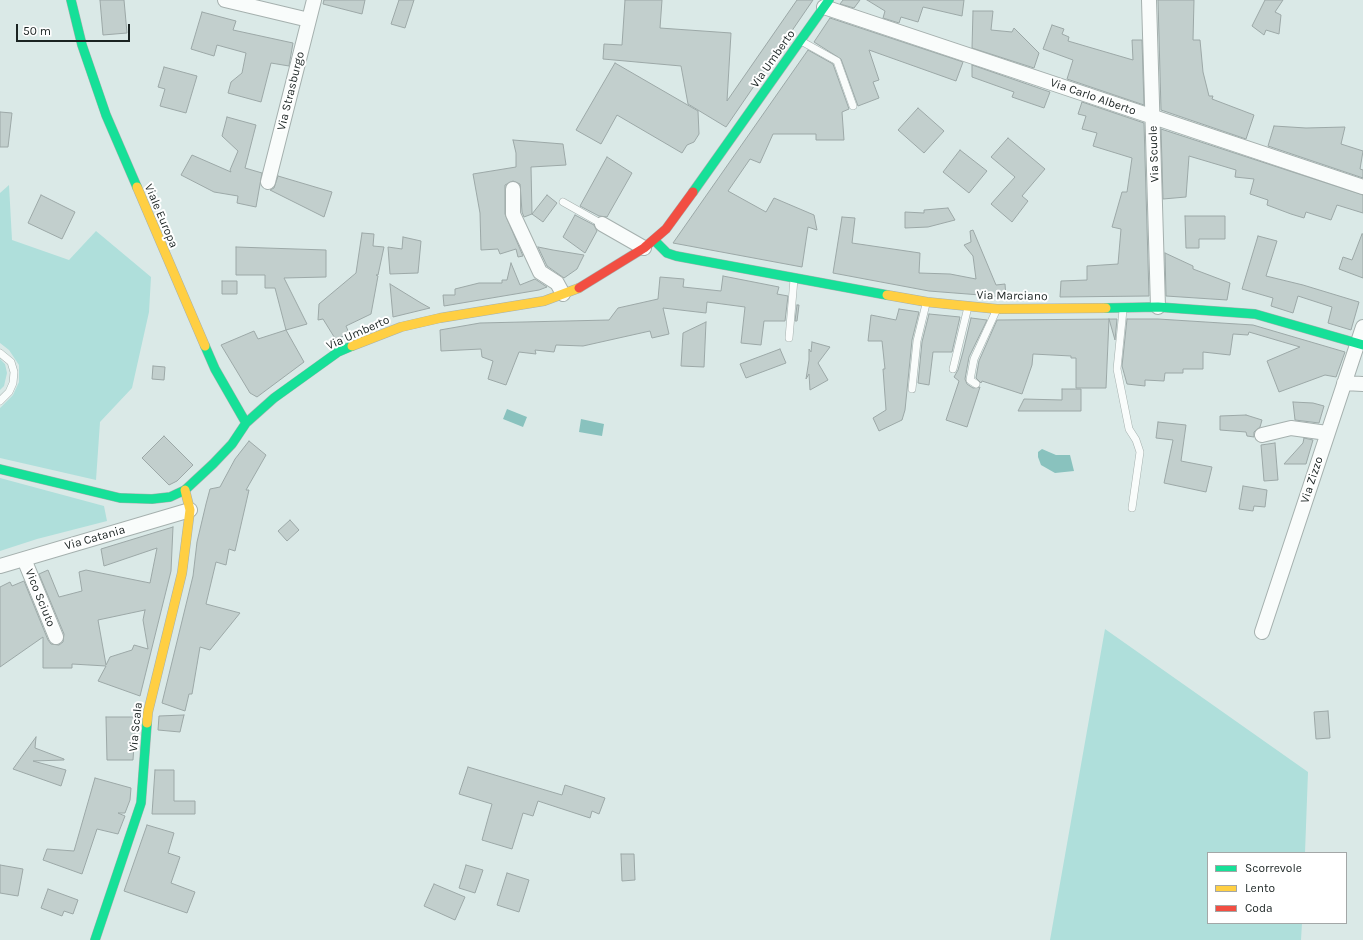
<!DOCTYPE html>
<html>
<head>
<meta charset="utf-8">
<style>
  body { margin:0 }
  #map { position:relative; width:1363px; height:940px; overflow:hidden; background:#dae9e7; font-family:Karla,sans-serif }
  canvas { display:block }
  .legend { position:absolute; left:1207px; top:852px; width:140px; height:72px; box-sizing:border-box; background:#fff; border:1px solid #a3a7a7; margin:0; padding:5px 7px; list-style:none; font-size:12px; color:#1a2322 }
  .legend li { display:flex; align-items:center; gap:8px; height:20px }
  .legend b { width:20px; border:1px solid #a3a7a7 }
  .scale { position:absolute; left:16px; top:24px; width:114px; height:18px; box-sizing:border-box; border:2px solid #1a2322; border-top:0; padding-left:5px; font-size:12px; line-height:14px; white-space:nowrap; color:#1a2322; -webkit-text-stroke:3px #fff; paint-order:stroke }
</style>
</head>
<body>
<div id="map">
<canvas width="1363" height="940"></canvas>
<ul class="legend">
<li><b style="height:5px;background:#16e098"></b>Scorrevole</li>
<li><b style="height:5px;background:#ffcf43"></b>Lento</li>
<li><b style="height:5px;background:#f24e42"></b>Coda</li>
</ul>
<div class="scale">50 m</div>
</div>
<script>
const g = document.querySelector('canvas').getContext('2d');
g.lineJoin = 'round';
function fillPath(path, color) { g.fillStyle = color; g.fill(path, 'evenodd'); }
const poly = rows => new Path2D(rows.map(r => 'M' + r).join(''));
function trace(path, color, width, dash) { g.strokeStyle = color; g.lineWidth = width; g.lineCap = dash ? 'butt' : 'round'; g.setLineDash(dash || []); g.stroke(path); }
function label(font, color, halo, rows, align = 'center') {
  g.font = font + ' Karla,sans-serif'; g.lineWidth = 4; g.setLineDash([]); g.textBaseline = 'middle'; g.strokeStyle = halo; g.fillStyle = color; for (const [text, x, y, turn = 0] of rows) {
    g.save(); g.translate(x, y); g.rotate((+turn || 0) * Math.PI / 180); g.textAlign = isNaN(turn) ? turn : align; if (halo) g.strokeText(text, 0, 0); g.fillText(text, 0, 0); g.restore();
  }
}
const green = poly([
  [9,185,12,240,69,260,96,231,151,277,149,312,132,388,100,422,96,480,0,458,0,408,13,395,19,382,19,365,9,350,0,343,0,193],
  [0,359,5,364,7,373,4,386,0,390],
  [0,478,104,506,107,521,37,539,0,551],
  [1105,629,1308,772,1305,853,1208,853,1208,923,1302,923,1301,940,1050,940]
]);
const water = poly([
  [507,409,527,417,523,427,503,419],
  [581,419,604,424,602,436,579,432],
  [1042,449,1056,455,1070,455,1074,471,1055,473,1041,465,1038,457,1038,452]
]);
const building = poly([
  [100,0,124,0,127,33,103,35,100,0],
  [324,0,365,0,362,14,323,4,324,0],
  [399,0,414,0,405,28,391,24,399,0],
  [625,0,662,0,660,28,731,33,727,101,797,0,813,0,726,127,688,104,681,66,603,59,604,44,622,45,625,0],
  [843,0,860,0,854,8,840,4,843,0],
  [867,0,964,0,962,16,923,7,918,22,901,17,899,23,883,18,885,11,867,0],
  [1158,0,1194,0,1193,40,1200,40,1203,72,1209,96,1213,96,1212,99,1254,115,1246,139,1161,110,1158,0],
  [1265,0,1283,0,1275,12,1281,15,1279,34,1266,30,1264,35,1252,26,1265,0],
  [973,11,993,11,991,30,1012,32,1014,28,1039,53,1034,68,972,48,973,11],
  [202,12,236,21,233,30,293,43,289,66,271,63,261,102,228,93,231,82,242,73,246,53,217,45,214,56,191,49,202,12],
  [830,18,963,62,956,81,869,50,879,80,873,82,879,98,858,106,841,59,814,42,830,18],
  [1052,25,1064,29,1062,34,1069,37,1068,41,1133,60,1132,40,1142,40,1144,105,1067,79,1073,60,1043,49,1052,25],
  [808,50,833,64,849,109,842,112,844,140,816,140,816,134,773,134,760,163,750,159,728,191,766,212,774,198,814,215,817,230,808,227,802,267,673,243,808,50],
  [615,63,698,111,699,134,694,142,687,145,682,153,617,115,601,144,576,130,615,63],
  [972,65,1050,92,1044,108,1012,97,1014,92,972,77,972,65],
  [164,67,197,76,186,113,160,106,165,89,158,87,164,67],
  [1082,102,1144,123,1149,296,1060,297,1061,281,1087,280,1087,266,1118,264,1121,229,1112,227,1122,192,1127,192,1132,158,1093,146,1097,133,1082,129,1086,116,1078,114,1082,102],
  [918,108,944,131,924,153,898,130,918,108],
  [0,112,12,113,8,147,0,147,0,112],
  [227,117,256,125,245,168,262,173,256,207,237,203,238,196,214,192,181,175,192,155,231,172,230,170,238,151,222,136,227,117],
  [1274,126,1306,128,1345,127,1341,144,1363,151,1360,169,1363,170,1363,178,1268,146,1274,126],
  [1161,129,1363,195,1363,213,1337,205,1331,220,1306,212,1304,218,1291,214,1267,205,1268,200,1250,194,1254,179,1235,177,1236,170,1189,156,1186,197,1163,199,1161,129],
  [1008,138,1045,169,1022,196,1028,201,1012,222,991,204,1015,177,991,157,1008,138],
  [513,140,563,144,566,165,531,167,532,214,524,217,522,212,520,184,513,181,505,185,505,214,523,256,518,257,516,249,500,254,498,249,481,250,480,213,473,174,516,167,516,153,513,140],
  [960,150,987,171,969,193,943,172,960,150],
  [607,157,632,173,607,217,599,216,580,206,607,157],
  [278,176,332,192,324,217,270,190,274,188,278,176],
  [41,195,75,212,62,239,28,223,41,195],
  [547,195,557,203,543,222,532,214,547,195],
  [948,208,955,220,928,227,905,228,905,212,924,213,924,210,948,208],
  [575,215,594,225,597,231,585,253,563,237,575,215],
  [1185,216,1225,216,1225,239,1199,239,1199,248,1186,248,1185,216],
  [842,217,855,218,852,243,920,253,919,273,950,274,976,279,973,256,964,245,971,242,970,231,973,230,996,285,1005,284,1006,297,929,291,833,273,842,217],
  [362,233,374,234,373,246,384,247,378,275,376,275,378,276,371,314,346,326,349,333,336,340,323,319,318,320,319,304,356,273,362,233],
  [1362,234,1363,234,1363,278,1339,269,1343,257,1352,260,1362,234],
  [1258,236,1277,241,1266,276,1303,285,1359,302,1351,330,1328,323,1332,307,1298,296,1293,313,1271,306,1273,298,1242,289,1258,236],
  [403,237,421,241,418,273,390,274,388,247,402,249,403,237],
  [236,247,326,250,326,277,284,278,307,324,286,330,275,288,265,288,265,275,236,275,236,247],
  [538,247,553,250,584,255,577,269,564,278,547,266,538,247],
  [1165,253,1193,266,1193,269,1230,283,1227,300,1166,296,1165,253],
  [511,263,520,285,535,279,547,287,539,290,444,306,443,295,455,295,455,289,479,283,502,283,502,280,507,280,511,263],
  [723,276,779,287,777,294,788,296,785,321,764,321,761,345,741,343,745,307,707,302,706,313,663,308,669,334,652,338,650,331,583,346,556,345,554,352,535,350,536,354,519,352,506,385,488,379,493,361,482,357,481,349,441,351,440,330,480,323,609,320,618,308,658,299,660,277,684,279,683,287,721,291,723,276],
  [222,281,237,281,237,294,222,294,222,281],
  [390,284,421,303,430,308,393,317,390,284],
  [797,305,799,305,797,321,795,321,797,305],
  [899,309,919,312,912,340,905,410,902,420,879,431,873,418,886,410,883,369,885,369,882,341,868,341,871,315,896,320,899,309],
  [929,314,960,317,952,352,933,352,929,385,918,383,922,342,929,314],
  [971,318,987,320,969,357,965,379,967,384,973,388,980,387,967,427,946,420,959,381,954,377,958,370,963,352,971,318],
  [1109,319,1106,388,1076,388,1076,358,1071,358,1071,356,1033,354,1032,365,1022,394,982,381,981,383,976,378,979,361,997,320,1117,319,1115,340,1109,319],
  [1127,319,1158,319,1253,325,1345,352,1336,377,1325,375,1279,392,1267,361,1300,347,1249,332,1248,335,1233,334,1230,355,1203,352,1203,369,1183,369,1183,373,1165,373,1164,381,1145,380,1145,386,1127,384,1122,366,1127,319],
  [706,322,704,367,681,366,683,333,706,322],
  [286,330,304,362,257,397,250,393,221,345,254,331,258,339,286,330],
  [812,342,830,347,818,363,828,380,810,390,809,374,806,379,809,360,809,349,811,352,812,342],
  [780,349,786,363,746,378,740,364,780,349],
  [153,366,165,367,164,380,152,379,153,366],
  [1062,389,1081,389,1081,411,1018,411,1024,399,1062,400,1062,389],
  [1293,402,1313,403,1324,406,1319,423,1295,420,1293,402],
  [1246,415,1262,420,1260,427,1254,432,1254,437,1247,436,1246,432,1220,430,1220,416,1246,415],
  [1158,422,1186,425,1181,461,1212,467,1206,492,1164,483,1173,440,1156,438,1158,422],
  [164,436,193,465,177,481,169,485,142,458,164,436],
  [1304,438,1313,440,1306,464,1284,464,1303,443,1304,438],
  [249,441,266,455,246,490,249,490,235,551,229,549,226,565,216,562,206,604,240,613,210,650,200,647,192,694,189,694,185,711,162,703,193,576,197,542,206,504,210,489,220,487,235,459,249,441],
  [1275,443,1278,480,1264,481,1261,445,1275,443],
  [1243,486,1267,490,1265,507,1254,506,1253,511,1239,509,1243,486],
  [290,520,299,530,287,541,278,531,290,520],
  [173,527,171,571,140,696,98,681,106,666,72,664,72,668,43,668,43,637,0,667,0,587,10,582,12,586,24,581,48,640,51,644,59,645,63,642,64,634,39,574,48,570,59,597,82,591,79,572,86,570,150,583,157,548,104,566,101,549,173,527],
  [145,610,143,620,148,649,134,645,132,650,110,657,106,665,98,620,145,610],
  [1328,711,1330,738,1316,739,1314,712,1328,711],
  [184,715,180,732,158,730,159,716,184,715],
  [106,717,136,717,133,760,107,760,106,717],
  [36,737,35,748,64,759,64,760,33,761,66,770,61,786,13,769,36,737],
  [468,767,562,795,565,785,605,798,599,814,592,811,590,818,538,801,533,816,523,813,512,849,482,840,492,804,459,794,468,767],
  [155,770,174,770,174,801,195,801,195,814,152,814,155,770],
  [95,778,131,788,130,800,125,813,118,813,125,816,118,834,97,829,82,874,43,860,47,849,74,851,95,778],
  [147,825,174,833,168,853,180,857,171,883,195,892,187,913,124,891,147,825],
  [621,854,634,854,635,880,622,881,621,854],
  [0,865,23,869,18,896,0,893,0,865],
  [466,865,483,870,475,893,459,888,466,865],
  [507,873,529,880,519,912,497,905,507,873],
  [434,884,465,897,455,920,424,906,434,884],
  [48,889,78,900,73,914,64,911,62,916,41,908,48,889]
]);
const lane = poly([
  [801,41,837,61,853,106],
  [563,202,602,224],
  [1123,310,1117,369,1129,429,1136,440,1140,452,1132,508],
  [789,338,794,279],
  [0,353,11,362,14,372,13,383,9,392,0,401],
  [953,369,968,307],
  [976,384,970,380,974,359,996,311],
  [912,389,917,341,926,304]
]);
const street = poly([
  [225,0,309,20],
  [1149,0,1158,307],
  [824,7,1363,187],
  [268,182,314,0],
  [513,189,513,214,540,272,557,283,563,294],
  [602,224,644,248],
  [1344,383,1363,384],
  [1262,435,1291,428,1327,433],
  [24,559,56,637],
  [0,566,190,510],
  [1262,632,1363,327]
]);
const fast = poly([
  [71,0,82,45,106,115,137,187],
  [693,192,829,0],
  [654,240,667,253,676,256,887,295],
  [1106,308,1158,307,1255,314,1363,345],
  [205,346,215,369,246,423],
  [0,469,120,498,152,499,170,497,185,490,213,464,232,444,246,423,274,398,338,352,352,346],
  [95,940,141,803,147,723]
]);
const slow = poly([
  [137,187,205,346],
  [887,295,927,302,997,309,1106,308],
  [352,346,401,327,440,318,544,301,579,288],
  [147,723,148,712,182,573,190,510,185,490]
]);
const jam = poly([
  [579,288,644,248,666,229,693,192]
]);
const streetNames = [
  ["Via Umberto",773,59,-55],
  ["Via Strasburgo",291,91,-76],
  ["Via Carlo Alberto",1093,97,19],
  ["Via Scuole",1154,154,-92],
  ["Viale Europa",161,216,67],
  ["Via Marciano",1012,296,1],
  ["Via Umberto",358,333,-24],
  ["Via Zizzo",1312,480,-72],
  ["Via Catania",95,538,-16],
  ["Vico Sciuto",40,598,68],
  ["Via Scala",136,727,-84]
];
fillPath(green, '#afdfdb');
fillPath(water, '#89c2be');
fillPath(building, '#c2cfcd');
trace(building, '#9ca8a7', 1);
trace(lane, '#a5b0ae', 8);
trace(street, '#a5b0ae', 16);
trace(fast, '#a5b0ae', 10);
trace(slow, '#a5b0ae', 10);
trace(jam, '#a5b0ae', 10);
trace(lane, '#f9fcfb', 7);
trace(street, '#f9fcfb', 14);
trace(fast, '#16e098', 9);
trace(slow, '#ffcf43', 9);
trace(jam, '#f24e42', 9);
label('12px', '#1a2322', '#fff', streetNames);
</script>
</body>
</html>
